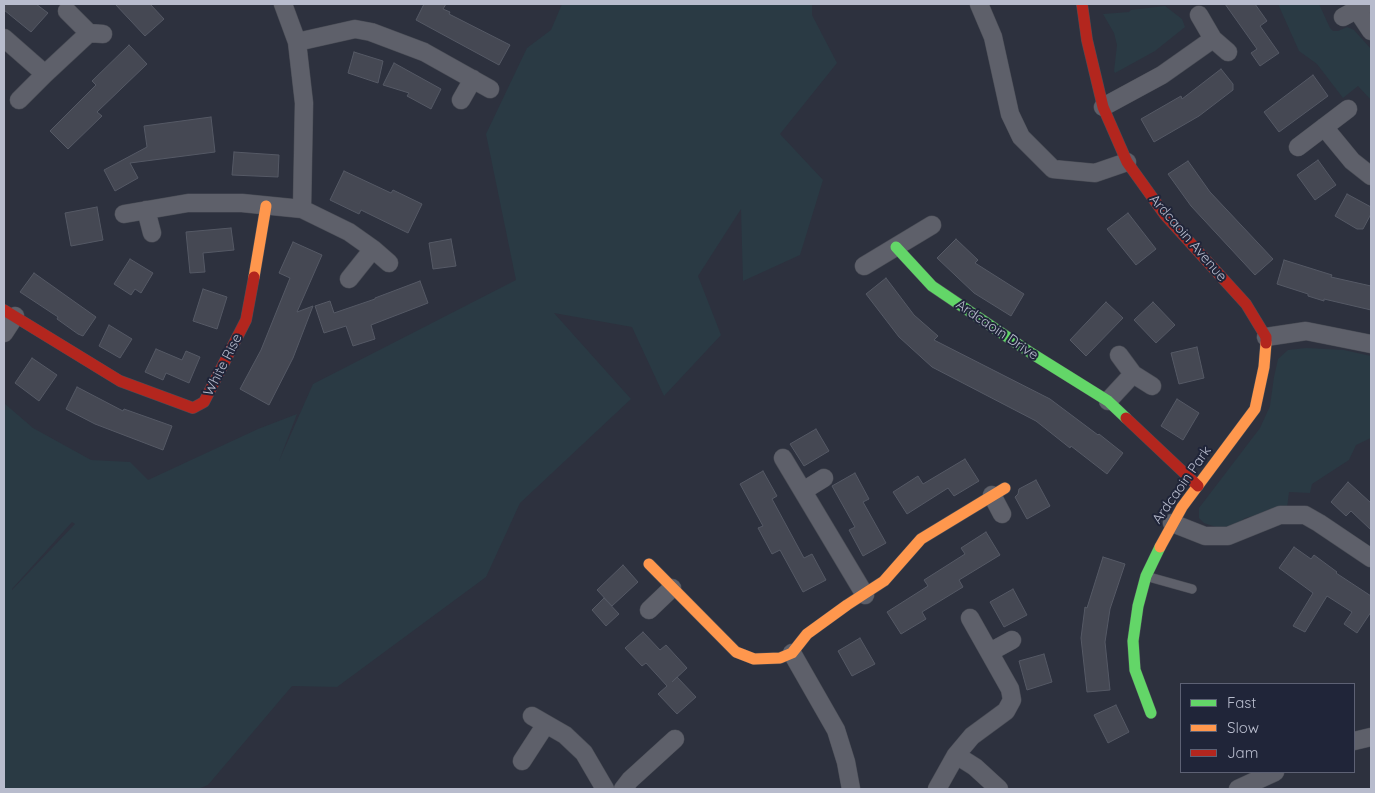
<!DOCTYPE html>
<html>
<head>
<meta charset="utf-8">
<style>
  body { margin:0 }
  #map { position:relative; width:1375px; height:793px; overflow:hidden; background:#2d313e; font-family:Quicksand,sans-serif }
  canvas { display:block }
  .frame { position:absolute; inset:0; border:5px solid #b8bccd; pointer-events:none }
  .legend { position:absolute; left:1180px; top:683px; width:175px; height:90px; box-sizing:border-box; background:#202539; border:1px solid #5d6174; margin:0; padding:6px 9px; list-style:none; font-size:15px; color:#b8bccd }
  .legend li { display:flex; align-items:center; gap:10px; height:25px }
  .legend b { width:25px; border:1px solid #5d6174 }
</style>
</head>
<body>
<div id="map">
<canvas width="1375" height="793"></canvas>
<div class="frame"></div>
<ul class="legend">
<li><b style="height:6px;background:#63d668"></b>Fast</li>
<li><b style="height:6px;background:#ff974d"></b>Slow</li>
<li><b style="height:6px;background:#b3261e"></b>Jam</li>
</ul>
</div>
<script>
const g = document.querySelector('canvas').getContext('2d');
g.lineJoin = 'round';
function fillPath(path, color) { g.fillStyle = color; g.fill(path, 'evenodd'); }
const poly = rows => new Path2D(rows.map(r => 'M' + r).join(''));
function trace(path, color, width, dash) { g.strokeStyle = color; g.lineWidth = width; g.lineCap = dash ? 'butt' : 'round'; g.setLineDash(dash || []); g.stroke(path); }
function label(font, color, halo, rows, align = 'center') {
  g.font = font + ' Quicksand,sans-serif'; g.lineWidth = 4; g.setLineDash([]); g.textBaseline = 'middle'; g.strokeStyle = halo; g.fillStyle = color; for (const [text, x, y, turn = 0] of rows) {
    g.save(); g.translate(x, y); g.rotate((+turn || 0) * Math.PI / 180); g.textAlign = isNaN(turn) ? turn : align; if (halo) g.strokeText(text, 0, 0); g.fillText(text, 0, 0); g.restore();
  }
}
const green = poly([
  [562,4,812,4,812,15,837,63,780,134,823,180,800,255,743,281,741,209,698,276,721,335,664,396,632,327,554,313,631,399,520,503,486,577,337,687,292,686,208,785,198,789,4,789,4,403,33,428,91,460,130,462,148,480,258,429,297,414,279,461,313,384,516,280,486,134,527,48,551,30],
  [72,522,75,524,12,590,12,589],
  [1278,4,1319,4,1330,28,1333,31,1338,31,1347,27,1354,30,1371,49,1371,100,1358,86,1343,98,1317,64,1299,51],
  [1165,6,1182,19,1185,27,1155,51,1115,73,1114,71,1117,45,1114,33,1103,14,1129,12,1131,10],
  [1306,348,1344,350,1371,356,1371,438,1356,445,1349,460,1312,484,1310,493,1289,492,1287,508,1245,518,1231,529,1216,527,1204,523,1199,518,1199,508,1260,428,1270,406,1274,377,1278,359,1288,350]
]);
const building = poly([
  [4,4,36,4,48,13,31,32,4,10,4,4],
  [115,4,150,4,164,19,145,36,115,4],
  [424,4,446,4,443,9,450,12,449,14,510,45,499,65,416,20,424,4],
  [1225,4,1255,4,1267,21,1260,26,1279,53,1260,66,1251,53,1257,49,1225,4],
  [129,45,147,64,97,112,102,116,68,149,50,131,96,85,92,81,129,45],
  [354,52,383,61,378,83,348,73,354,52],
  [394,63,441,89,431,109,407,96,409,93,383,85,394,63],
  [1221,69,1233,84,1233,90,1199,116,1154,142,1141,119,1181,96,1182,99,1221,69],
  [1313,75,1328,96,1279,132,1264,112,1313,75],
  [211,117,215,152,130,163,138,178,115,191,104,170,147,147,144,126,211,117],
  [234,152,279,155,278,177,232,175,234,152],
  [1318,160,1336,185,1315,200,1297,175,1318,160],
  [1188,161,1210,192,1273,259,1255,275,1191,206,1168,174,1188,161],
  [344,171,391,193,393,190,422,204,408,233,361,210,359,214,330,200,344,171],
  [1347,194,1371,207,1371,214,1363,229,1357,229,1335,216,1347,194],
  [97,207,103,240,71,246,65,213,97,207],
  [1128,213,1156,249,1136,265,1107,229,1128,213],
  [231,228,234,250,203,253,205,272,190,273,186,232,231,228],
  [451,239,456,266,433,269,429,243,451,239],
  [956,239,978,260,975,263,1024,294,1011,316,974,293,937,258,956,239],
  [293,242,322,255,297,312,313,306,293,358,269,405,240,389,261,350,290,278,279,273,293,242],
  [130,259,153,273,141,293,135,289,131,295,114,284,130,259],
  [1284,260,1332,275,1331,277,1371,286,1371,310,1324,299,1324,301,1308,296,1308,294,1277,284,1284,260],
  [34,273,96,317,83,336,78,334,57,319,58,317,20,292,34,273],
  [886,278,914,315,938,336,934,340,1050,399,1098,435,1099,434,1123,453,1107,474,1071,446,1070,448,1036,421,932,367,899,337,866,294,886,278],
  [420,281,428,303,371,325,375,339,353,346,346,326,324,333,315,306,330,301,334,313,375,299,375,298,420,281],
  [203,289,227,297,217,329,193,321,203,289],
  [1106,302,1123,318,1086,356,1070,340,1106,302],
  [1153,302,1175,325,1156,343,1134,320,1153,302],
  [109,325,132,339,120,358,99,346,109,325],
  [1197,347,1204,378,1179,384,1171,353,1197,347],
  [156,349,182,360,186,351,200,357,189,383,166,373,163,380,145,372,156,349],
  [32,358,57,375,39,401,15,383,32,358],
  [77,387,123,411,124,409,172,426,163,450,95,424,66,409,77,387],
  [1177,399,1199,413,1183,440,1161,426,1177,399],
  [816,429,829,451,804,466,790,444,816,429],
  [965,459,979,481,954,496,948,488,907,514,893,492,918,476,923,484,965,459],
  [763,471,777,496,772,499,804,558,812,554,826,580,803,592,780,550,772,554,758,528,763,526,740,484,763,471],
  [855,473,869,499,863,502,886,543,863,556,849,530,855,527,832,486,855,473],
  [1036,480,1050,506,1027,519,1015,497,1018,494,1019,489,1036,480],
  [1348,482,1371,503,1371,530,1351,511,1346,516,1331,502,1348,482],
  [986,532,1000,555,959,580,963,587,922,612,926,619,901,634,887,612,928,586,924,580,965,554,961,548,986,532],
  [1294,547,1311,559,1314,555,1337,572,1336,573,1371,596,1371,612,1357,633,1344,624,1352,612,1327,596,1305,632,1293,626,1313,593,1279,568,1294,547],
  [1103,557,1125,564,1110,609,1105,642,1110,690,1087,692,1081,638,1085,607,1087,608,1103,557],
  [623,565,638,582,612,606,597,590,623,565],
  [1013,589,1027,615,1004,627,990,602,1013,589],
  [604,598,619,614,606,626,592,610,604,598],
  [643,632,660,650,666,645,687,668,672,682,677,677,696,697,677,714,658,694,667,686,646,663,642,666,625,648,643,632],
  [860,638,875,664,852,676,838,651,860,638],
  [1044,654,1052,682,1027,690,1019,661,1044,654],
  [1116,705,1129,732,1108,743,1094,715,1116,705]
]);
const lane = poly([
  [1149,577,1192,589]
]);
const street = poly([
  [283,4,297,42,304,103,302,209],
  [979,4,993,37,1010,114,1021,137,1053,169,1095,173,1127,162],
  [1357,10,1371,31],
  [67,11,89,33,103,34],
  [1199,15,1213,39,1228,52],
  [1343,17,1367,4],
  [4,38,45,74],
  [297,42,355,29,371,32,424,52,490,89],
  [19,100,45,74,89,33],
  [461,100,473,79],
  [1103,107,1162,75,1213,39],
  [1324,127,1352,161,1371,176],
  [1298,147,1348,109],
  [146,210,152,233],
  [124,214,188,203,242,203,302,209,349,232,373,249,389,263],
  [864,266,932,225],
  [349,279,373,249],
  [4,333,15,316],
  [1266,337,1306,331,1371,344],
  [1119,355,1133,374,1152,386],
  [1108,401,1133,374],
  [783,458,865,595],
  [803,491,824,478],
  [992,495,1002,514],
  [1172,523,1205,536,1228,536,1280,515,1305,515,1319,523,1371,558],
  [649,610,672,588],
  [990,652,1012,640],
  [792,653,836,730,846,762,851,789],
  [532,716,565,735,584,753,605,789],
  [1354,741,1371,737],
  [956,755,975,767,999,789],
  [522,761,546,724],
  [623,789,630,780,675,739],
  [937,789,956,755,972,736,1006,711,1012,700,1010,689,970,618],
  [1238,789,1275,772]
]);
const fast = poly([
  [896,247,932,286,1031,353,1108,401,1126,418],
  [1151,713,1135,670,1133,641,1138,606,1146,576,1160,547]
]);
const slow = poly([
  [254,277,266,206],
  [1160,547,1182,507,1255,409,1264,367,1266,343],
  [649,564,736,652,754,659,780,658,792,653,807,634,847,605,884,581,921,539,1005,488]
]);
const jam = poly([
  [1082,4,1087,40,1103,107,1127,162,1165,215,1246,304,1266,337,1266,343],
  [4,310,120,381,193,408,204,402,246,320,254,277],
  [1126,418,1198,486]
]);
const streetNames = [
  ["Ardcaoin Avenue",1188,238,49],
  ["Ardcaoin Drive",997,330,34],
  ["White Rise",223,365,-63],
  ["Ardcaoin Park",1182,485,-55]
];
fillPath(green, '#2a3a44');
fillPath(building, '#454853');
trace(building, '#555965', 1);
trace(lane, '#4a4d56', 10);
trace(street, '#4a4d56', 19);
trace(fast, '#4a4d56', 12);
trace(slow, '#4a4d56', 12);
trace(jam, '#4a4d56', 12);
trace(lane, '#5e606a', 9);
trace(street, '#5e606a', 18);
trace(fast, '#63d668', 11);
trace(slow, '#ff974d', 11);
trace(jam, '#b3261e', 11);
label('14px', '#b8bccd', '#202539', streetNames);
</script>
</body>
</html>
